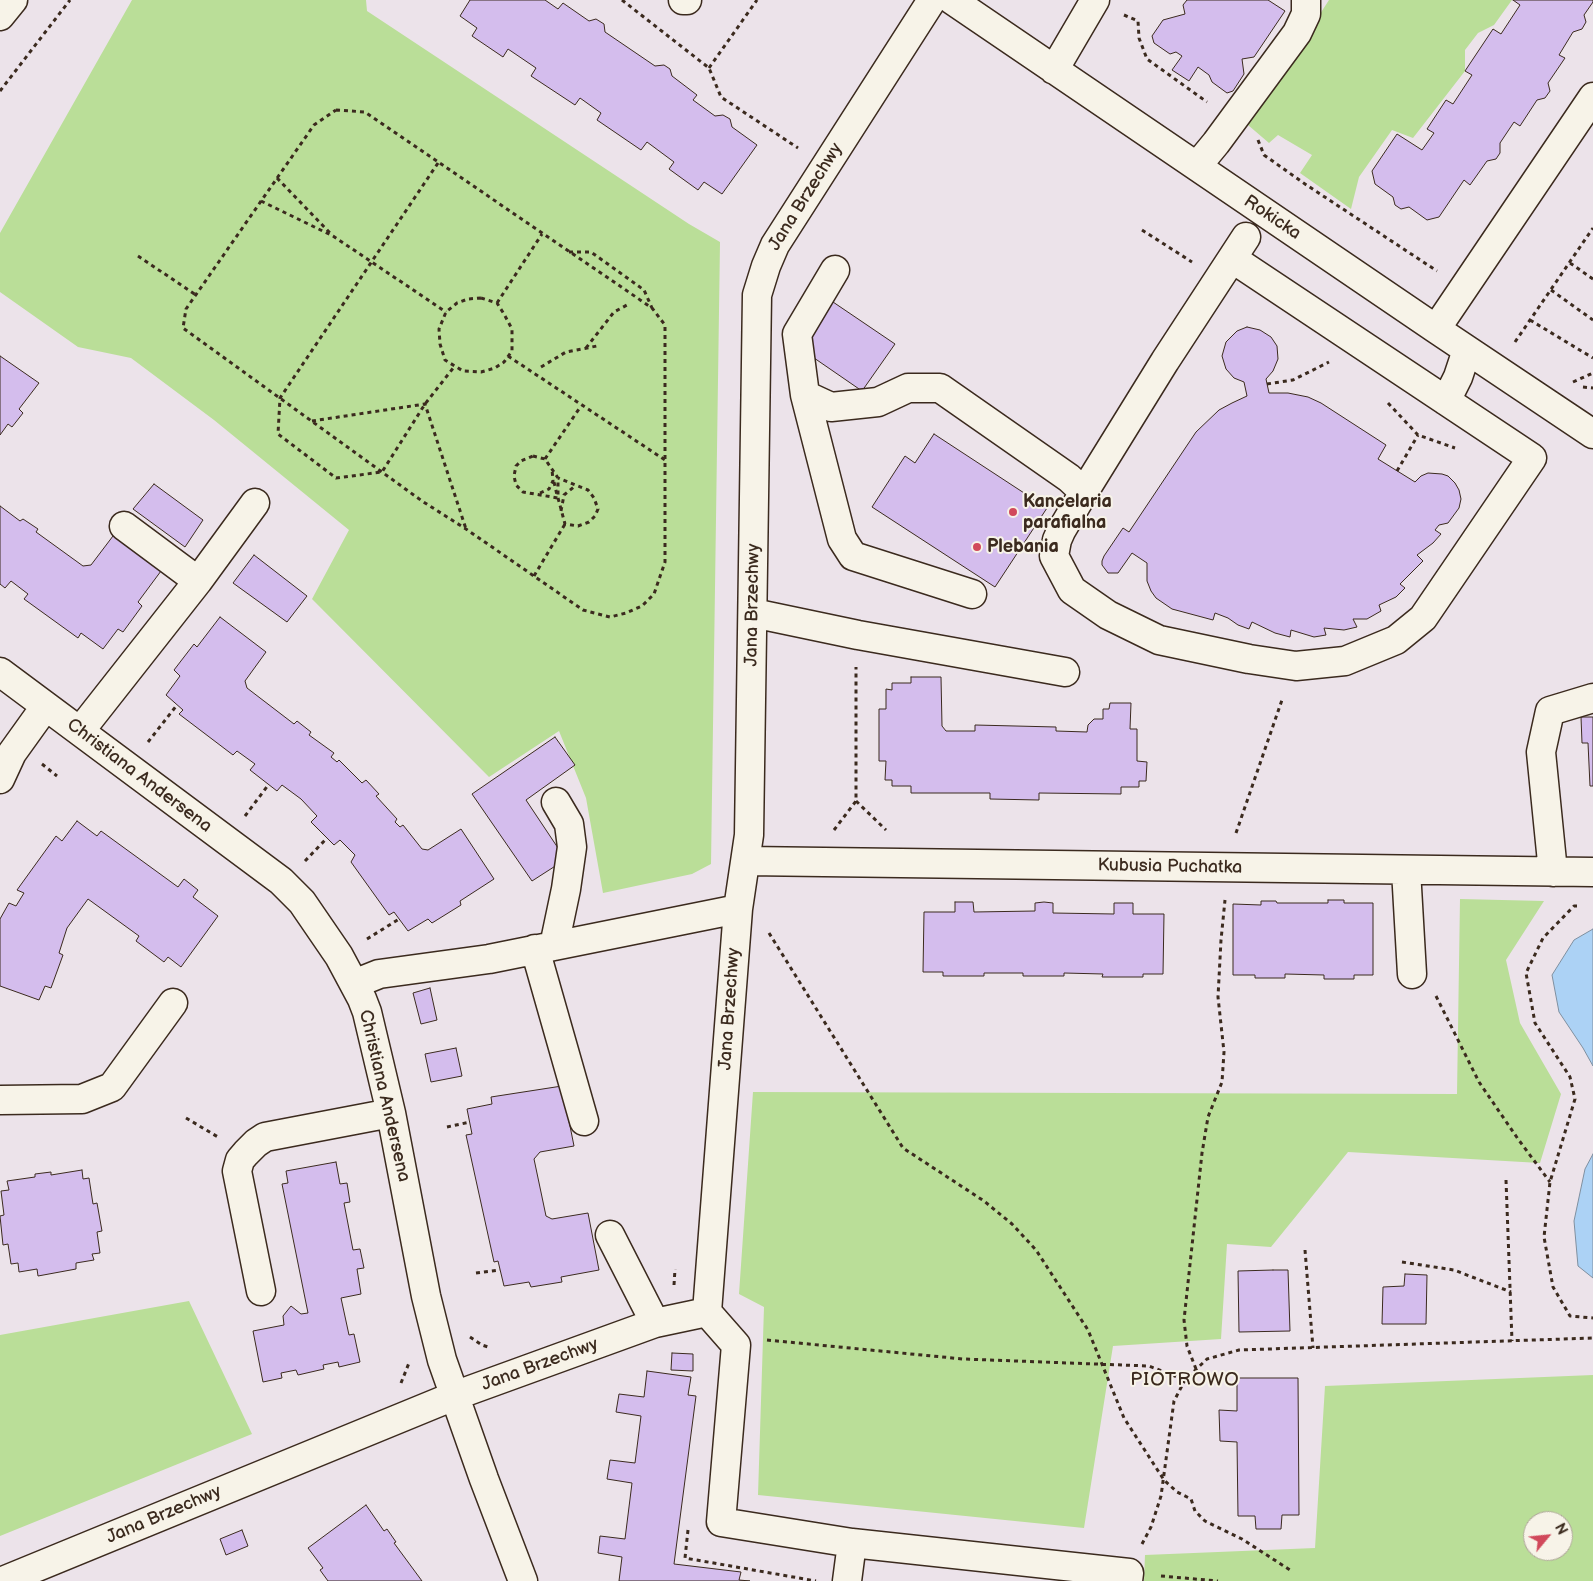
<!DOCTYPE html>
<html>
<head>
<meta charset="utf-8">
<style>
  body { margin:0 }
  #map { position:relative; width:1593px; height:1581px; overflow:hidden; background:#ece3ea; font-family:"Balsamiq Sans",sans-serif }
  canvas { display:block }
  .north { position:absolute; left:1523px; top:1511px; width:50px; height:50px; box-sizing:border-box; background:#f7f3e8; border:1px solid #aca397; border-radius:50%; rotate:62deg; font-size:14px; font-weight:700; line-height:20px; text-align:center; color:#3b2a1e }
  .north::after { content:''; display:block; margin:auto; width:18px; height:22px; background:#d1495b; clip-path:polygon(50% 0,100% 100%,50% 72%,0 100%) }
</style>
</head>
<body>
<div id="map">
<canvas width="1593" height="1581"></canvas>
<div class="north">N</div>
</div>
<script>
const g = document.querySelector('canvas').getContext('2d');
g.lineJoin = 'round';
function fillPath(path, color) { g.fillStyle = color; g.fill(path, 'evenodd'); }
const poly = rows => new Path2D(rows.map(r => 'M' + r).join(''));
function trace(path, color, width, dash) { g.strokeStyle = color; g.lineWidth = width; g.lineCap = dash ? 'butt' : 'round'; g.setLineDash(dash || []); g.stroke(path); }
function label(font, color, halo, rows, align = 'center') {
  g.font = font + ' "Balsamiq Sans",sans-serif'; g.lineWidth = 4; g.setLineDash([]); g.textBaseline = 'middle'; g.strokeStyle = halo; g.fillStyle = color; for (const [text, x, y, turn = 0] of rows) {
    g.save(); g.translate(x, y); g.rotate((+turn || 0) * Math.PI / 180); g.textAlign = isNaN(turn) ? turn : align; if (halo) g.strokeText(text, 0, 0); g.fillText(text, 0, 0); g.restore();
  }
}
const green = poly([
  [132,0,366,0,367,11,689,224,720,242,711,864,692,874,603,893,586,798,559,731,489,777,312,599,349,530,214,420,131,358,78,347,0,292,0,233],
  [1329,0,1512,0,1494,25,1478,33,1465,50,1465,71,1413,138,1392,130,1359,177,1351,209,1300,173,1312,155,1278,135,1269,143,1248,125],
  [1460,899,1544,901,1506,960,1520,1023,1561,1094,1540,1163,1348,1152,1271,1247,1227,1244,1221,1339,1113,1346,1084,1528,758,1495,764,1307,739,1294,753,1092,1457,1094],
  [189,1301,252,1434,0,1536,0,1335],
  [1593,1375,1593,1581,1144,1581,1145,1555,1315,1548,1325,1386],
  [1533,1521,1563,1521,1563,1551,1533,1551]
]);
const water = poly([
  [1593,929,1593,1066,1583,1048,1559,1012,1552,975,1574,940,1593,929],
  [1593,1154,1593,1278,1578,1266,1574,1221,1585,1169,1593,1154]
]);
const building = poly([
  [470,0,545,0,558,9,563,3,589,21,596,19,604,24,605,32,655,66,664,65,670,69,672,76,697,95,693,100,715,116,723,115,730,119,732,127,757,145,722,194,704,182,698,190,669,169,674,162,647,142,641,150,597,120,601,113,580,98,575,105,531,76,536,68,508,49,503,57,472,36,477,28,460,16,470,0],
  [1187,0,1268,0,1285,11,1254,57,1242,59,1244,74,1233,91,1227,93,1212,82,1209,75,1198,67,1189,81,1172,70,1182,56,1176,52,1170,54,1154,43,1152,36,1163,20,1185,14,1183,5,1187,0],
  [1513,0,1593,0,1593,2,1584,15,1586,22,1582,29,1573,32,1559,55,1565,58,1548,83,1550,91,1545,98,1537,100,1520,126,1514,122,1500,143,1500,153,1496,159,1487,161,1470,185,1464,180,1439,217,1427,220,1409,207,1401,209,1395,205,1393,197,1375,184,1372,171,1397,134,1422,150,1434,133,1427,129,1446,100,1453,104,1472,75,1465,71,1493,29,1501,34,1520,5,1513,0],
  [833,302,895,344,862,391,801,349,833,302],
  [1247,327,1260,330,1271,337,1277,346,1278,359,1273,371,1266,379,1269,393,1288,393,1308,397,1321,403,1386,445,1378,459,1415,482,1421,476,1428,473,1442,474,1448,476,1455,483,1459,490,1461,499,1459,508,1448,523,1439,525,1435,530,1441,534,1433,543,1417,555,1423,561,1400,584,1405,588,1396,597,1379,605,1381,611,1367,619,1353,619,1357,627,1344,630,1324,628,1326,635,1314,637,1291,630,1290,637,1275,633,1252,622,1249,629,1238,625,1228,618,1215,613,1213,620,1172,609,1156,598,1151,591,1147,581,1147,563,1132,553,1118,573,1108,573,1102,565,1102,561,1104,556,1123,528,1129,532,1196,432,1219,410,1232,403,1247,396,1244,382,1234,378,1226,369,1222,356,1226,342,1237,331,1247,327],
  [0,356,39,383,19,409,23,413,12,427,8,424,0,435,0,356],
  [934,434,1047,508,995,587,872,507,905,456,915,463,934,434],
  [154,484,203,520,185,547,133,509,154,484],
  [0,506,20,521,23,519,38,529,36,532,83,566,91,565,113,536,161,571,138,602,142,606,123,632,118,629,103,649,81,633,78,638,24,599,28,594,11,581,5,588,0,584,0,506],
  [254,555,307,596,287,622,233,583,254,555],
  [220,617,266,652,245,681,247,688,294,724,297,721,311,732,309,735,334,753,331,757,337,762,339,760,362,783,366,780,379,794,376,796,397,819,395,822,400,827,403,825,422,849,428,850,461,829,494,879,460,901,461,905,432,923,428,919,408,931,394,912,389,915,351,862,355,855,340,840,334,845,311,822,317,816,301,799,282,785,277,791,250,770,255,764,237,751,233,755,179,714,183,710,166,695,180,676,174,670,194,644,197,647,220,617],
  [911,677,941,677,942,726,946,731,975,731,975,725,1056,727,1056,731,1087,732,1088,725,1094,719,1103,719,1103,709,1109,709,1110,703,1131,703,1130,729,1137,729,1137,761,1147,762,1146,781,1139,781,1139,787,1121,787,1121,794,1039,793,1039,800,990,799,990,793,911,793,911,786,892,786,892,780,885,780,886,761,879,761,879,709,886,709,886,689,892,690,892,683,911,683,911,677],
  [1581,717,1593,717,1593,786,1590,786,1588,743,1582,743,1581,717],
  [555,737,575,765,526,800,560,851,560,863,532,881,472,794,555,737],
  [77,821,97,836,101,831,178,887,184,879,198,890,193,897,218,916,181,967,168,957,164,962,136,941,139,936,88,899,67,928,59,953,63,955,51,988,45,986,39,1000,0,986,0,919,9,903,16,906,24,893,17,890,56,836,62,841,77,821],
  [1328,900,1344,900,1344,903,1373,903,1373,975,1354,975,1354,979,1324,979,1324,975,1285,974,1285,978,1255,978,1255,975,1233,975,1233,904,1261,905,1261,901,1276,901,1277,903,1328,903,1328,900],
  [955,902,973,902,974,912,1035,911,1035,903,1044,902,1053,903,1053,913,1114,914,1114,903,1133,903,1133,914,1164,914,1163,974,1143,974,1143,977,1102,977,1103,974,1064,973,1064,976,1023,976,1023,973,984,973,984,976,943,976,943,972,923,972,924,912,955,912,955,902],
  [430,988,437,1020,421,1024,413,993,430,988],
  [456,1048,462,1076,431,1082,425,1054,456,1048],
  [562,1086,574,1146,540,1152,534,1159,546,1216,552,1219,588,1213,599,1270,561,1277,562,1282,531,1287,529,1282,504,1286,498,1261,494,1262,466,1135,472,1134,467,1109,492,1104,491,1097,562,1086],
  [336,1162,340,1184,347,1183,350,1202,344,1203,353,1250,360,1249,364,1268,357,1269,361,1294,341,1298,349,1335,354,1334,360,1362,339,1367,338,1362,323,1365,324,1369,298,1375,296,1370,281,1373,282,1378,263,1382,253,1331,284,1325,283,1316,291,1306,301,1314,308,1313,282,1184,288,1183,286,1171,336,1162],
  [82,1170,83,1179,89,1178,93,1204,97,1203,102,1231,97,1232,100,1253,92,1254,94,1260,76,1263,76,1269,38,1276,37,1269,19,1272,18,1263,11,1264,8,1244,3,1245,0,1216,4,1215,1,1191,9,1190,7,1181,35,1177,35,1174,51,1172,51,1175,82,1170],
  [1273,1270,1288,1270,1290,1331,1239,1332,1238,1271,1273,1270],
  [1405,1274,1427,1275,1426,1324,1382,1324,1383,1287,1404,1286,1405,1274],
  [672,1353,693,1354,693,1371,671,1370,672,1353],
  [647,1371,691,1377,688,1395,696,1396,674,1564,741,1572,739,1580,750,1581,619,1581,622,1557,598,1553,600,1536,625,1539,632,1483,607,1479,610,1460,635,1463,641,1416,616,1412,619,1394,644,1397,647,1371],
  [1237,1378,1298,1378,1299,1515,1282,1515,1281,1529,1256,1529,1255,1516,1238,1516,1237,1442,1220,1441,1219,1410,1237,1411,1237,1378],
  [366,1505,384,1531,387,1529,396,1542,394,1543,422,1581,328,1581,320,1570,323,1568,308,1548,366,1505],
  [242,1530,248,1546,226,1555,220,1539,242,1530]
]);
const path = poly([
  [622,0,709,68,721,97,798,148],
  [1124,15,1138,21,1139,38,1147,59,1207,102],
  [709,68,757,0],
  [0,91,70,0],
  [336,110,365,112,652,308,665,325,665,562,654,594,642,606,626,613,610,617,583,610,466,529,422,501,183,328,186,309,314,125,336,110],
  [1258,140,1264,155,1305,184,1437,271],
  [438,163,280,398,278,434,336,478,382,472,425,404,454,367],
  [277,178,331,234],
  [261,201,333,236,446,312],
  [1142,230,1192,262],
  [569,252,591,252,644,290,652,308],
  [138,256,196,295],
  [1570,263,1593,279],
  [1551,290,1593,320],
  [481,298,497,303,504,314,512,329,512,351,504,362,495,368,481,372,463,371,445,360,440,344,439,329,446,312,457,303,468,299,481,298],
  [497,303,542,234],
  [1530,320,1593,358],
  [1515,342,1593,228],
  [586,348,614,312,627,305],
  [508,356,665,460],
  [541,367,566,352,597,346],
  [1573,382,1593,373],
  [1267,384,1293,380,1329,362],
  [1583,387,1593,388],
  [1388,403,1418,435,1455,448],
  [312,421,425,404,466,529],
  [533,456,545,459,558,478,558,498,523,492,516,485,514,476,516,466,521,461,533,456],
  [545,459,581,406],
  [1397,471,1418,435],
  [554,482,557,495],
  [540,493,549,489,553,481,552,469],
  [558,498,565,524,578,526,589,522,595,516,598,509,594,498,588,490,558,478],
  [561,511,564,495,575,486],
  [534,576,565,524],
  [148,742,177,705],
  [42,764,57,776],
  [856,801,886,830],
  [245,816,269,784],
  [834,830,856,801,856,667],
  [1236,833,1283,697],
  [305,861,327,838],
  [1577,906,1574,906,1543,938,1526,973,1535,1023,1570,1077,1575,1099,1550,1182,1544,1237,1553,1287,1570,1316,1593,1318],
  [769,933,903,1148,984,1201,1012,1224,1036,1250,1088,1330,1124,1418,1164,1480,1177,1492,1191,1499,1195,1511,1205,1521,1242,1539,1290,1570],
  [367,939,399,919],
  [1436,996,1479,1082,1518,1139,1550,1182],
  [186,1118,218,1137],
  [447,1127,470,1122],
  [1506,1180,1512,1341],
  [1305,1250,1313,1348],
  [1402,1262,1454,1270,1511,1292],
  [476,1273,500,1270],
  [674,1285,675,1269],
  [470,1337,482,1345,491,1348],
  [767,1340,963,1359,1149,1366,1185,1380],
  [1196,1369,1187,1346,1184,1320,1202,1153,1208,1117,1222,1082,1224,1052,1218,997,1221,940,1225,900],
  [401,1383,409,1363],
  [688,1530,685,1558,816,1581],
  [1142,1544,1151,1527,1161,1496,1174,1401,1185,1380,1207,1359,1239,1350,1593,1338],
  [1161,1576,1218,1581]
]);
const minor = poly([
  [683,0,687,0],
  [952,0,1436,329,1593,434],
  [0,16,13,0],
  [1054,70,1095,0],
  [1197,166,1216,143,1297,33,1306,14,1306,0],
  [835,270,797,334,805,395,831,407,878,402,908,388,940,388,1069,478,1084,492,1165,361,1246,237],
  [1436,329,1593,97],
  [805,395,842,539,853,556,972,594],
  [1446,401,1458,377,1467,350],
  [1084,492,1061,531,1057,540,1054,556,1072,590,1108,615,1159,640,1249,659,1296,666,1345,661,1396,640,1423,618,1532,458,1233,259],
  [124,526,198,581],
  [753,613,858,635,1065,672],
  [0,672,281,881,302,902,339,956,362,999,367,1012,391,1113,426,1296,442,1360,484,1479,523,1581],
  [80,731,198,581,255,503],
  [0,779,12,753,45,707],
  [747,861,1593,872],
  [1406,870,1412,974],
  [1553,872,1541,752,1550,711,1593,698],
  [554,946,566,889,572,847,569,824,556,802],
  [535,949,584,1121],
  [354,984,379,974,489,959,738,909],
  [0,1100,82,1099,112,1087,173,1003],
  [610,1235,655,1323],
  [261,1291,237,1171,240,1160,246,1153,256,1143,265,1137,391,1113],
  [707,1312,736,1345,721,1522,852,1543,1129,1573,1128,1581],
  [3,1581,454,1396,655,1323,707,1312,738,909,749,835,757,295,766,266,775,245,932,0],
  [847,1581,852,1543]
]);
const markers = [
  [1013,512,5,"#d1495b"],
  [977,547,5,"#d1495b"]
];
const streetNames = [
  ["Jana Brzechwy",806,197,-58],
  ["Rokicka",1272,218,34],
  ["Jana Brzechwy",753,605,-89],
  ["Christiana Andersena",139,776,37],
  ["Kubusia Puchatka",1170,867,1],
  ["Jana Brzechwy",730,1009,-86],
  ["Christiana Andersena",384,1096,77],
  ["Jana Brzechwy",540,1365,-20],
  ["Jana Brzechwy",164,1515,-23]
];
const poiNames = [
  ["Kancelaria",1023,502],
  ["parafialna",1023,523],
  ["Plebania",987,547]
];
const neighbourhoodNames = [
  ["PIOTROWO",1185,1380]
];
fillPath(green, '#bade98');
fillPath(water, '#acd2f5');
trace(water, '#7f8f9f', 1);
fillPath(building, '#d4bded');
trace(building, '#3b2a1e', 1);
trace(minor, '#3b2a1e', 31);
trace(path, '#3b2a1e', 3, [4, 4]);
trace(minor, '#f7f3e8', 28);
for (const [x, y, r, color] of markers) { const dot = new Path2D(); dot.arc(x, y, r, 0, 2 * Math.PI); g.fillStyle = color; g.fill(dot); trace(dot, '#f7f3e8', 2); }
label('18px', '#3b2a1e', '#f7f3e8', streetNames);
label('bold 18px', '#3b2a1e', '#f7f3e8', poiNames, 'left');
g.letterSpacing = '1px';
label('19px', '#3b2a1e', '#f7f3e8', neighbourhoodNames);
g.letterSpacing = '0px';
</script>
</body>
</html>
